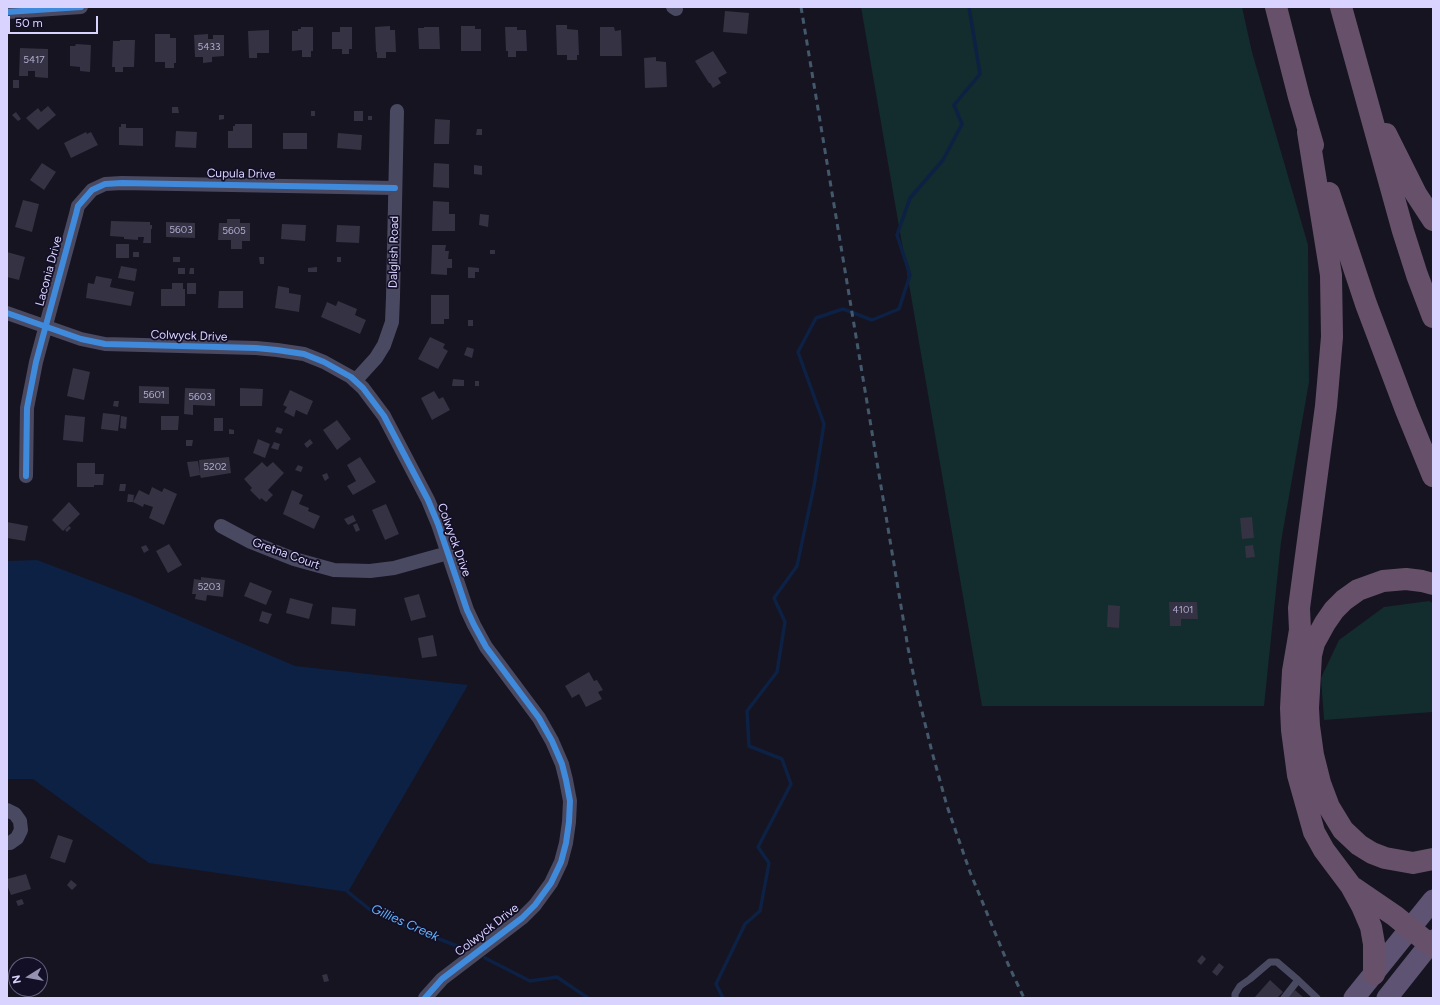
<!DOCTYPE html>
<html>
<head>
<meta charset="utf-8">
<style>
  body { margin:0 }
  #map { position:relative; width:1440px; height:1005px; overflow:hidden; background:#161421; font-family:Figtree,sans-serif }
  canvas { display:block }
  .frame { position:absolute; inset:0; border:8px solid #d9d4ff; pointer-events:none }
  .north { position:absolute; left:8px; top:957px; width:40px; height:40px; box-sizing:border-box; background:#130f26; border:1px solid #625e7d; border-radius:50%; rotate:259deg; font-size:11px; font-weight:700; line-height:16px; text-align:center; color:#d9d4ff }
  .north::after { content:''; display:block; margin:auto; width:14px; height:18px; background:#9591b1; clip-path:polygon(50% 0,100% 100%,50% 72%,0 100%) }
  .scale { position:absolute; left:8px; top:16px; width:90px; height:18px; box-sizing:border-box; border:2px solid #d9d4ff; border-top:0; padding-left:5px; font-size:12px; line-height:14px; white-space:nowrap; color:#d9d4ff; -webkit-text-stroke:3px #130f26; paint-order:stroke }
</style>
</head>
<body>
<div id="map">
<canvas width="1440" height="1005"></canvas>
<div class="frame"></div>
<div class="north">N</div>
<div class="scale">50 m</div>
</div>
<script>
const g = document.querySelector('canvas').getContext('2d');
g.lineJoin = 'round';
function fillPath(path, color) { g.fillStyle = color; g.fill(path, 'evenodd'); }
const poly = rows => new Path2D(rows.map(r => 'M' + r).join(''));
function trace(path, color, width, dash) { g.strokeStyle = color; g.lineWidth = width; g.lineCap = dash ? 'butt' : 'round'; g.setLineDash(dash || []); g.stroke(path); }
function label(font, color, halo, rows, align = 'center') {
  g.font = font + ' Figtree,sans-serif'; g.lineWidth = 3.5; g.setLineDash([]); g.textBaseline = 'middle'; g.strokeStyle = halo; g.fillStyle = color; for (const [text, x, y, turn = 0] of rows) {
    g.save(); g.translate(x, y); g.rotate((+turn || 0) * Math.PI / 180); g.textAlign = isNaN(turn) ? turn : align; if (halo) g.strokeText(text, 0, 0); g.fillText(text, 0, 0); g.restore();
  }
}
const green = poly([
  [861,7,1242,7,1252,52,1308,245,1309,382,1281,542,1264,706,982,706],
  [1429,601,1433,603,1433,712,1324,720,1321,678,1339,640,1384,607]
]);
const water = poly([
  [37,560,137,598,295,666,468,685,348,892,149,863,33,779,7,779,7,561]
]);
const stream = poly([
  [348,892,373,912,403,925,465,949],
  [485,958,530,981,557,977,588,998],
  [723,998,716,984,745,924,760,911,769,863,758,847,791,784,782,759,749,746,747,711,777,672,785,622,774,598,797,566,814,486,824,424,798,352,816,318,843,309,872,320,899,309,910,275,897,235,910,198,943,160,962,124,954,105,980,74,969,7]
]);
const building = poly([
  [725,11,749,13,747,34,723,32],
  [556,25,567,25,567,29,578,30,579,55,577,55,577,60,567,60,567,55,557,55],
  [390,26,390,30,395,30,396,52,386,52,386,58,377,58,377,52,376,52,375,27],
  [461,26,475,26,475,29,481,29,481,51,461,51],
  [301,27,313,27,313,51,311,51,311,57,302,57,302,50,292,51,292,31,298,31,298,29,301,29],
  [340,27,352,27,352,49,349,49,349,54,342,54,342,49,332,49,332,32,340,32],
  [424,27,439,27,440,49,419,49,418,28,424,28],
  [505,27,517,27,517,30,526,30,527,51,516,51,516,57,508,57,508,51,506,51],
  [600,27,614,27,615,31,621,30,622,56,600,56],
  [269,30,269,53,257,53,257,58,249,58,248,31],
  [155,34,170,34,170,38,176,38,176,63,174,63,174,68,165,68,165,62,155,62],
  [208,34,208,39,213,39,213,35,224,35,224,56,212,57,212,62,203,63,203,57,195,57,194,35],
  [120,40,135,40,134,67,123,67,123,72,115,72,115,67,112,67,113,41,120,41],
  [76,44,91,45,90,72,80,71,80,67,70,66,70,46,75,46],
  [20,48,48,49,48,78,35,77,35,71,28,71,28,76,19,76],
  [713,51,727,73,718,78,721,83,713,88,710,83,709,83,695,61],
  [656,57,656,61,666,62,667,87,645,88,644,58],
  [13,80,19,80,19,88,13,88],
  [48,106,56,115,38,130,26,118,38,108,41,112],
  [172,107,178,107,179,113,172,113],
  [311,111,315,111,315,116,311,116],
  [354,111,363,111,363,121,354,121],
  [16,112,21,119,18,121,12,115],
  [219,115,224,115,224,119,219,120],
  [368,116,372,116,372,120,368,120],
  [435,119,450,120,449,144,434,144],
  [121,124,126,124,126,128,143,128,143,146,119,145,119,127,121,127],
  [235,124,252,124,252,148,228,148,228,131,233,131,233,126,235,126],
  [477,129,482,129,482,135,476,135],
  [176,131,197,132,196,148,175,147],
  [86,132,87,134,91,132,98,145,71,158,64,143],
  [283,133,307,133,307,149,283,149],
  [338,133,362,135,361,150,337,148],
  [42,163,56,172,44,190,30,180],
  [434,163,449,164,449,188,433,187],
  [474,165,482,166,482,175,474,174],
  [23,200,39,204,32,232,15,227],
  [433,201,449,202,449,214,455,214,455,231,432,231],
  [480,214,489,215,488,227,479,225],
  [227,219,240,219,240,223,250,223,250,241,242,241,242,249,231,249,231,240,218,240,219,223,227,223],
  [111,221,150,222,150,225,152,225,152,229,151,229,151,243,143,243,144,237,138,237,138,240,124,239,124,237,110,236],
  [166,222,195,223,195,238,166,237],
  [282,224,306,225,305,241,281,239],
  [337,225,360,226,359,243,336,242],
  [116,244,129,244,129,258,116,258],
  [432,245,446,245,445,251,449,251,448,259,452,259,452,268,447,268,447,275,431,274],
  [490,250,495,250,495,254,490,254],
  [7,252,25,257,19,280,7,277],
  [133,252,139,252,139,257,133,257],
  [173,257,180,257,180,262,173,262],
  [259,257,264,257,264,264,260,264],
  [337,257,341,257,341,262,337,262],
  [121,266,137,269,135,281,118,278],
  [317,267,317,272,308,272,308,268],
  [468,267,479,268,479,272,475,272,475,278,468,278],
  [178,268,185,268,185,274,178,274],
  [190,268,194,268,194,274,189,274],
  [96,276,112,279,110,287,134,292,131,306,86,298,88,283,94,284],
  [172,283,183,283,183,289,185,289,185,306,161,306,161,289,172,289],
  [187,283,196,283,196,294,187,294],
  [278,286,289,288,289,293,301,295,299,312,275,308],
  [219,291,243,291,243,308,218,308],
  [431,295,449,295,449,319,444,319,444,324,431,324],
  [338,301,357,309,355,315,366,320,360,334,321,317,327,302,336,306],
  [468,320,473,320,473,326,468,326],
  [430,337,445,344,443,348,448,351,438,369,418,359],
  [467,347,474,349,472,358,464,355],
  [73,368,90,372,84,400,67,396],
  [453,379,464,380,464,386,452,386],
  [475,381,479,381,479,386,475,386],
  [139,386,169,387,169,404,139,403],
  [185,388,215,389,215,406,193,405,193,415,184,414],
  [240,388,263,389,262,406,240,406],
  [290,390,313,401,307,415,296,410,294,417,284,412,287,407,283,405],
  [434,391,439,399,443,397,450,410,432,420,421,398],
  [114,401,119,401,118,407,113,406],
  [103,413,120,415,118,431,101,429],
  [65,415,85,417,83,442,63,440],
  [121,416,127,417,126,429,120,428],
  [161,416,179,416,178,430,161,430],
  [214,418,223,418,223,431,214,431],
  [337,420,351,439,337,450,323,430],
  [277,427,283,429,281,434,275,432],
  [229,429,234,430,234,434,229,434],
  [258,439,270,444,265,458,253,453],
  [310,439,313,443,307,448,304,444],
  [186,440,193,440,192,446,186,446],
  [274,442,280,444,278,450,271,448],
  [229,457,231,473,201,478,200,475,190,477,187,462,198,461,200,474,199,460],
  [360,457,376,482,353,495,347,486,356,481,347,465],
  [262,462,267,467,273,462,284,473,268,490,273,495,266,502,261,498,260,500,250,490,252,488,244,479],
  [77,463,95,463,95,474,104,474,103,485,94,485,94,487,77,487],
  [298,465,303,467,301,472,295,470],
  [327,473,329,478,325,481,322,475],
  [120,484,126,484,125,491,119,491],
  [152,487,162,492,164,488,177,494,164,525,149,518,153,507,144,504,143,507,133,502,139,490,149,495],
  [292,490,303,495,299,504,309,508,308,511,320,516,314,529,283,514],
  [128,494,134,495,133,502,127,502],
  [69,502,80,514,63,531,52,520],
  [386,504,399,534,385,540,372,510],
  [353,515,356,521,348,525,344,519],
  [1252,517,1254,538,1242,539,1240,518],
  [7,522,28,526,25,541,7,538],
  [357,523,360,530,356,532,353,525],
  [69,526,71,528,67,532,65,530],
  [169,544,182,565,168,573,156,551],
  [146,545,149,550,144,553,141,547],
  [1253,545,1255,557,1246,558,1245,546],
  [201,577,225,580,223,597,207,595,206,601,195,599,196,594,192,594,194,579,201,580],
  [250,582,272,591,266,605,244,596],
  [419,594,426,617,411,621,404,598],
  [290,598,313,604,309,619,286,613],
  [1169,602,1197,602,1198,619,1181,619,1181,626,1170,626],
  [1108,605,1120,606,1119,628,1107,627],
  [332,607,356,609,355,626,331,624],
  [262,611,272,614,268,624,259,621],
  [433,635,437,656,422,658,418,638],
  [589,672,594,681,597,680,603,690,598,692,602,699,586,707,579,694,572,698,565,686],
  [58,835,73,840,65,863,50,858],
  [26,874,31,889,11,895,7,885,7,879],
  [71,880,77,885,72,890,67,885],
  [22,899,24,904,18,906,16,901],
  [1202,955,1206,959,1201,965,1197,961],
  [1219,963,1224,967,1217,976,1212,972],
  [327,974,329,981,324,982,322,975],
  [1270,980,1283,992,1277,998,1254,998],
  [1295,990,1304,998,1288,998]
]);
const lane = poly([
  [1235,998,1235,994,1240,986,1250,979,1270,962,1277,962,1298,980],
  [1284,998,1298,980,1317,998]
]);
const street = poly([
  [673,7,676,9],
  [7,12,81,7],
  [7,313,81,339,105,344,256,348,277,350,304,354,324,362,351,377,363,388,384,416,428,500,438,524,467,610,474,625,486,647,539,718,552,741,562,764,566,780,570,801,569,822,566,843,561,862,551,883,535,905,522,918,442,979,425,998],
  [355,381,376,358,384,345,392,322,393,297,397,111],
  [26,476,27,408,36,362,76,214,78,206,92,190,105,184,122,183,395,188],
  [221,526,251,542,294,559,334,570,370,571,394,568,448,553],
  [7,810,15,814,20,821,21,830,17,838,10,843,7,843]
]);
const primary = poly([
  [1354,998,1433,900],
  [1387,998,1433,940]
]);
const highway = poly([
  [1276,7,1299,97,1313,145],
  [1341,7,1403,231,1417,275,1433,317],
  [1308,132,1331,275,1332,337,1326,406,1299,608,1300,630,1293,671,1291,708,1292,730,1298,775,1314,832,1324,850,1351,886,1362,906,1371,927,1374,944,1374,974],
  [1386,134,1416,194,1433,220],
  [1329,193,1366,304,1406,410,1433,476],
  [1433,584,1422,581,1406,579,1383,581,1358,590,1344,600,1334,610,1325,623,1314,643,1311,655,1308,708,1309,726,1313,755,1320,783,1329,807,1343,830,1359,845,1372,853,1385,858,1413,863,1433,859],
  [1354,888,1395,916,1433,947]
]);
const rail = poly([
  [801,7,908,648,916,687,932,752,947,806,970,872,1008,964,1024,998]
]);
const cycleway = poly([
  [7,12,81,7],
  [7,313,81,339,105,344,256,348,277,350,304,354,324,362,351,377,363,388,384,416,428,500,438,524,467,610,474,625,486,647,539,718,552,741,562,764,566,780,570,801,569,822,566,843,561,862,551,883,535,905,522,918,442,979,425,998],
  [26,476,27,408,36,362,76,214,78,206,92,190,105,184,122,183,395,188]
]);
const numberNames = [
  ["5433",209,47],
  ["5417",34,60],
  ["5603",181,230],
  ["5605",234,231],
  ["5601",154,395],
  ["5603",200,397],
  ["5202",215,467],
  ["5203",209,587],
  ["4101",1183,610]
];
const streetNames = [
  ["Cupula Drive",241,174,1],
  ["Dalglish Road",394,252,-89],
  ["Laconia Drive",49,271,-75],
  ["Colwyck Drive",189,336,2],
  ["Colwyck Drive",454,540,70],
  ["Gretna Court",286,554,20],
  ["Colwyck Drive",487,930,-38]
];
const waterNames = [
  ["Gillies Creek",405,923,24]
];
fillPath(green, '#132c2d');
fillPath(water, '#0d2144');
trace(stream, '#0d2144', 3.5);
fillPath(building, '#343243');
trace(lane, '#4a4962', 7);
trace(street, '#4a4962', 14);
trace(primary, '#5e5373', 21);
trace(highway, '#67516a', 22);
trace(rail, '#43596b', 3, [6, 5]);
trace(cycleway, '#408adc', 6);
label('10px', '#b0acd0', null, numberNames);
label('12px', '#d9d4ff', '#130f26', streetNames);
label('italic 13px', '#62b6ff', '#130f26', waterNames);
</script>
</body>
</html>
